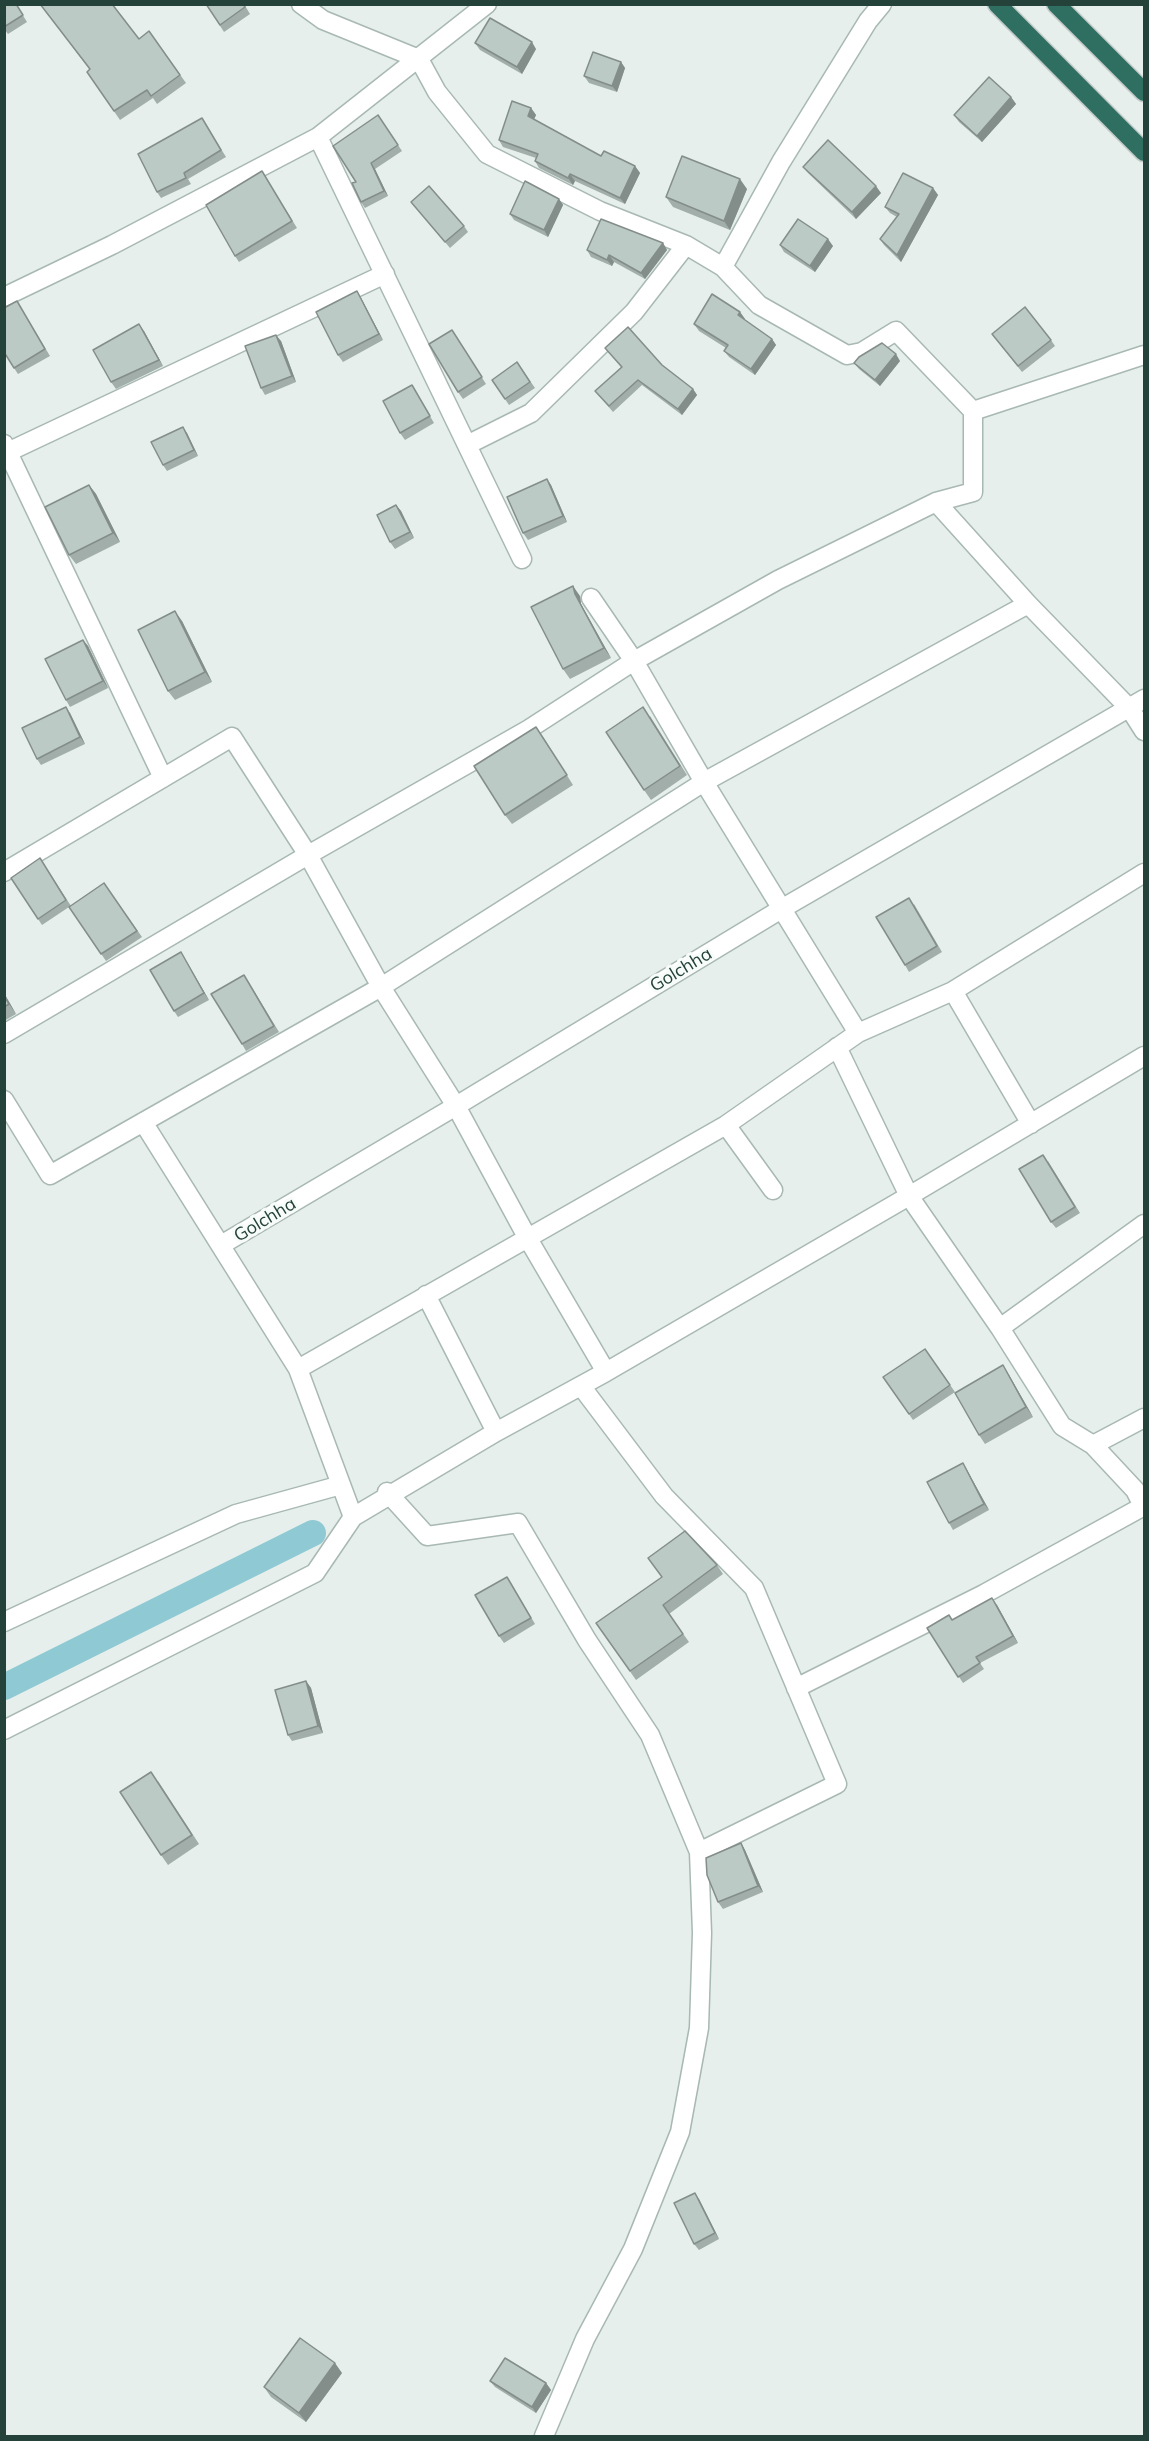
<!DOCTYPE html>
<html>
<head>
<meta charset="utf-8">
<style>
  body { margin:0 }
  #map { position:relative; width:1149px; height:2441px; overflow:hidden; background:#e6efeb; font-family:Mulish,sans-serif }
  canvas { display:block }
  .frame { position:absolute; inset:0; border:6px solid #24423a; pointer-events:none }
</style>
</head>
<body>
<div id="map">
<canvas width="1149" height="2441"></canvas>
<div class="frame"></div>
</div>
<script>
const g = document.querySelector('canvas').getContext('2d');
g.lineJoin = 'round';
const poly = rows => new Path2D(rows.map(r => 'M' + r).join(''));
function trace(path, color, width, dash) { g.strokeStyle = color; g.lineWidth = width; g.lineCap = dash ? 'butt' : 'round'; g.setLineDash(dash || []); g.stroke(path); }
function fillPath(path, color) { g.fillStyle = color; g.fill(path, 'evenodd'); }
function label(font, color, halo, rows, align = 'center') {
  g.font = font + ' Mulish,sans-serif'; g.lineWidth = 6; g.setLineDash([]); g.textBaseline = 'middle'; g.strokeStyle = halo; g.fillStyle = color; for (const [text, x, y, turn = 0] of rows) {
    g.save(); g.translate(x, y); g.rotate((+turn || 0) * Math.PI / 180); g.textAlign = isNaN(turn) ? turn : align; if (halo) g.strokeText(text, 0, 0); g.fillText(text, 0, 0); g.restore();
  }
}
const canal = poly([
  [4,1687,313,1533]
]);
const minor = poly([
  [301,4,323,20,419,59,437,92,487,154,600,211,686,245,723,267,781,162,868,21,882,4],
  [318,137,522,559],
  [4,297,112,245,318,137,487,4],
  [973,411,1144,355],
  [4,444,163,778],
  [467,445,531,413,634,312,686,245],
  [10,451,385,274],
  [936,502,1028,604,1130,709,1144,731],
  [591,598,634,661,704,782,858,1033],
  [4,872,232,737,308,855,529,729,634,661,778,580,936,502,973,492,973,411,896,331,862,352,847,355,759,305,723,267],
  [953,991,1031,1124],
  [4,1034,308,855,381,987,456,1106,527,1237,606,1372],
  [837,1047,909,1196,1000,1328],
  [4,1100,50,1175,381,987,704,782,1028,604],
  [143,1122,298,1369],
  [726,1125,773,1190],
  [1144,1224,1000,1328,1062,1426,1093,1445,1144,1418],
  [221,1245,456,1106,783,908,1144,699],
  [426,1295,496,1432],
  [581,1386,664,1496,754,1588,837,1784,699,1852],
  [1093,1445,1135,1490,1144,1508],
  [387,1492,427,1536,518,1523,587,1640,650,1735,699,1852,702,1933,699,2028,680,2132,633,2249,585,2339,544,2436],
  [353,1517,298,1369,726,1125,858,1033,953,991,1144,873],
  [4,1622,236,1514,341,1485],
  [796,1688,984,1594,1142,1507],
  [4,1730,315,1573,353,1517,496,1432,606,1372,909,1196,1144,1056]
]);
const highway = poly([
  [997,4,1144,152],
  [1056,4,1144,92]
]);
const wall = poly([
  [4,4,16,4,27,22,8,34,4,29],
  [40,4,139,39,149,31,186,83,157,104,153,98,120,120,87,72,90,70],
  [206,4,244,4,250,14,224,32],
  [475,43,536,49,522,74,480,50],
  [621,62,625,68,617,92,589,83,584,76],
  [1011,97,1016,104,982,142,959,122,954,115],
  [531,108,536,115,534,119,601,156,635,166,640,173,625,204,575,181,573,185,539,168,535,161,536,158,503,147,499,140],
  [378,115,402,151,375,169,388,196,365,208,361,202,356,182],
  [202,118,226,157,188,179,191,184,161,198,157,192],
  [803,167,881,193,856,219,808,173],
  [262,171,297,228,239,262,235,256],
  [933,188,938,195,901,262,884,245,880,239,897,217,890,213,885,207],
  [747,189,730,230,673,207,666,197],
  [559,199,563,205,548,237,514,220,510,214],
  [411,202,464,226,468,232,450,248],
  [663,243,667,250,645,279,614,262,612,266,591,257,587,250],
  [780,245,833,246,815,272,784,252],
  [357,291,361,298,383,340,343,362,338,355],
  [17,301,50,356,18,374,14,368],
  [740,312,745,319,744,320,772,339,776,345,755,375,729,357,724,351,726,348,699,331,694,324],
  [452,330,486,384,463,399,458,392],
  [144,331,163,366,116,389,111,382],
  [992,334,1051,340,1055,346,1022,372],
  [281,341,296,382,265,395,261,388],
  [605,348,662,365,693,389,697,395,682,415,642,385,613,412,595,391,621,367],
  [900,361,880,386,859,369,854,363],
  [517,362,535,388,509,405,492,380],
  [412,385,434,423,405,440,400,433],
  [187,433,198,456,167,471,163,465],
  [547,479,551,485,567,522,528,540,523,533],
  [89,485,96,494,120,542,76,564,69,555],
  [396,505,401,511,414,538,395,549,390,542],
  [580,596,581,604,611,658,570,679,563,669],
  [182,621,212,682,175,700,168,691],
  [83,640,88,646,108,688,70,707,66,700],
  [70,713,85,744,41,765,37,759],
  [650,716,687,775,651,800,644,790],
  [543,737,573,785,512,824,505,815],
  [40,858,71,906,104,883,142,937,106,961,69,907,42,925,11,878],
  [914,904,942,952,909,972,905,965],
  [181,952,209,1000,178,1017,174,1011],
  [248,981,279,1032,246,1051,242,1044],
  [4,993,16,1014,4,1021],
  [1048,1161,1080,1213,1056,1228,1051,1222],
  [925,1349,955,1392,913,1420,883,1377],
  [1009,1375,1033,1417,985,1444,979,1435],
  [963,1463,967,1470,989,1510,953,1530,949,1523],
  [717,1565,723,1574,669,1614,689,1642,636,1680,596,1623],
  [511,1583,535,1624,504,1643,499,1636],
  [997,1605,1018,1643,980,1663,984,1669,963,1683,927,1628],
  [306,1681,311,1688,323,1733,292,1741,288,1735],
  [158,1781,199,1844,168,1865,161,1855],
  [741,1843,745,1850,763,1892,723,1909,718,1902],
  [699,2199,719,2239,699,2250,694,2244],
  [342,2373,306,2422,271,2397,264,2387],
  [490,2381,546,2383,551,2390,536,2413,495,2387]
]);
const shadedWall = poly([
  [532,42,536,49,522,74,517,67],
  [621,62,625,68,617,92,612,86],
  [1011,97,1016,104,982,142,977,136],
  [531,108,536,115,533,122,528,116],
  [371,163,375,169,388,196,384,191],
  [635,166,640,173,625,204,620,198],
  [570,174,575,181,573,185,568,178],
  [740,179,747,189,730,230,724,221],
  [876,186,881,193,856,219,852,212],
  [933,188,938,195,901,262,897,255],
  [559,199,563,205,548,237,544,230],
  [828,239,833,246,815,272,810,266],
  [663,243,667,250,645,279,641,273],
  [609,255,614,262,612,266,607,260],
  [357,291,361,298,383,340,379,334],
  [740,312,745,319,743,322,738,315],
  [139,324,144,331,163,366,159,360],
  [276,335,281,341,296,382,292,376],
  [772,339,776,345,755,375,751,369],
  [896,354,900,361,880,386,875,380],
  [693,389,697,395,682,415,678,409],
  [183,427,187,433,198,456,194,450],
  [547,479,551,485,567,522,563,516],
  [89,485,96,494,120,542,113,533],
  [396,505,401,511,414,538,410,532],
  [573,586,580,596,581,604,611,658,604,648,575,594],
  [175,611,182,621,212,682,205,672],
  [83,640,88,646,108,688,103,681],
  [66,707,70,713,85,744,80,737],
  [181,952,185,959,209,1000,204,993],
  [4,993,16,1014,9,1004,4,996],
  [1003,1365,1009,1375,1033,1417,1026,1407],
  [963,1463,967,1470,989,1510,984,1504],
  [992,1598,997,1605,1018,1643,1013,1636],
  [306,1681,311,1688,323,1733,318,1726],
  [741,1843,745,1850,763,1892,758,1886],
  [695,2193,699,2199,719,2239,715,2233],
  [335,2363,342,2373,306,2422,299,2413],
  [546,2383,551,2390,536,2413,532,2407]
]);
const building = poly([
  [4,4,16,4,23,15,4,27,4,4],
  [40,4,112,4,139,39,149,31,180,75,151,96,147,90,114,111,87,72,90,69,40,4],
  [206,4,243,4,245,7,220,25,206,4],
  [490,18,532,42,517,67,475,43,490,18],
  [593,52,621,62,612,86,584,76,593,52],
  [989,77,1011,97,977,136,954,115,989,77],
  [512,101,531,108,528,116,601,156,604,151,635,166,620,198,570,174,568,178,535,161,538,154,499,140,512,101],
  [378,115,398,145,371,163,384,191,361,202,352,183,356,182,333,146,378,115],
  [202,118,221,150,184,173,186,178,157,192,138,154,202,118],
  [828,140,876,186,852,212,803,167,828,140],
  [682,156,740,179,724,221,666,197,682,156],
  [262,171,292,221,235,256,206,205,262,171],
  [903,173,933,188,897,255,880,239,899,214,885,207,903,173],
  [525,181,559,199,544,230,510,214,525,181],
  [429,186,464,226,445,242,411,202,429,186],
  [601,219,663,243,641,273,609,255,607,260,587,250,601,219],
  [798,219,828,239,810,266,780,245,798,219],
  [357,291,379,334,338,355,316,312,357,291],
  [712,294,740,312,738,315,772,339,751,369,724,351,728,345,694,324,712,294],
  [17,301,45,349,14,368,4,352,4,308,17,301],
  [1025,307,1051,340,1018,366,992,334,1025,307],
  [139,324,159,360,111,382,93,350,139,324],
  [628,327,662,365,693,389,678,409,638,380,609,406,595,391,622,367,605,348,628,327],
  [452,330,482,377,458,392,429,344,452,330],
  [276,335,292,376,261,388,245,346,276,335],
  [882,343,896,354,875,380,854,363,859,357,882,343],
  [517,362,530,382,505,399,492,380,517,362],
  [412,385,430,416,400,433,383,401,412,385],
  [183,427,194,450,163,465,151,442,183,427],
  [547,479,563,516,523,533,507,497,547,479],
  [89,485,113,533,69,555,45,507,89,485],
  [396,505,410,532,390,542,377,515,396,505],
  [573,586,575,594,604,648,563,669,531,607,573,586],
  [175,611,205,672,168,691,138,630,175,611],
  [83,640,103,681,66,700,45,659,83,640],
  [66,707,80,737,37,759,22,728,66,707],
  [643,707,680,766,644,790,606,732,643,707],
  [536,727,567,775,505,815,474,766,536,727],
  [40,858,66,900,38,919,11,878,40,858],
  [104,883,137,931,101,954,69,907,104,883],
  [909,898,937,946,905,965,876,917,909,898],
  [181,952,204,993,174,1011,150,970,181,952],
  [244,975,274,1026,242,1044,211,994,244,975],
  [4,996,9,1004,4,1007,4,996],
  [1043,1155,1075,1207,1051,1222,1019,1169,1043,1155],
  [925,1349,950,1385,909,1414,883,1377,925,1349],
  [1003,1365,1026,1407,979,1435,955,1393,1003,1365],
  [963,1463,984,1504,949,1523,927,1482,963,1463],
  [685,1531,717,1565,663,1605,683,1634,630,1671,596,1623,662,1577,648,1558,685,1531],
  [507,1577,531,1618,499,1636,475,1595,507,1577],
  [992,1598,1013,1636,976,1657,980,1663,958,1677,927,1628,949,1615,952,1620,992,1598],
  [306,1681,318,1726,288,1735,275,1690,306,1681],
  [151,1772,192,1835,161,1855,120,1792,151,1772],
  [741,1843,758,1886,718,1902,707,1875,706,1858,741,1843],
  [695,2193,715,2233,694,2244,674,2203,695,2193],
  [300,2338,335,2363,299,2413,264,2387,300,2338],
  [505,2358,546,2383,532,2407,490,2381,505,2358]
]);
const streetNames = [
  ["Golchha",681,970,-31],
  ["Golchha",265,1220,-31]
];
trace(canal, '#8ec9d4', 26);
trace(minor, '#a8b8b2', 21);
trace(highway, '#c2cac8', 21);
trace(minor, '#fff', 18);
trace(highway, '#2f6f62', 18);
fillPath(wall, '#a1aea9');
fillPath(shadedWall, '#838d89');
fillPath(building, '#bbcac4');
trace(building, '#838d89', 1.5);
label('18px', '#24423a', '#f7fbf9', streetNames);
</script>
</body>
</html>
